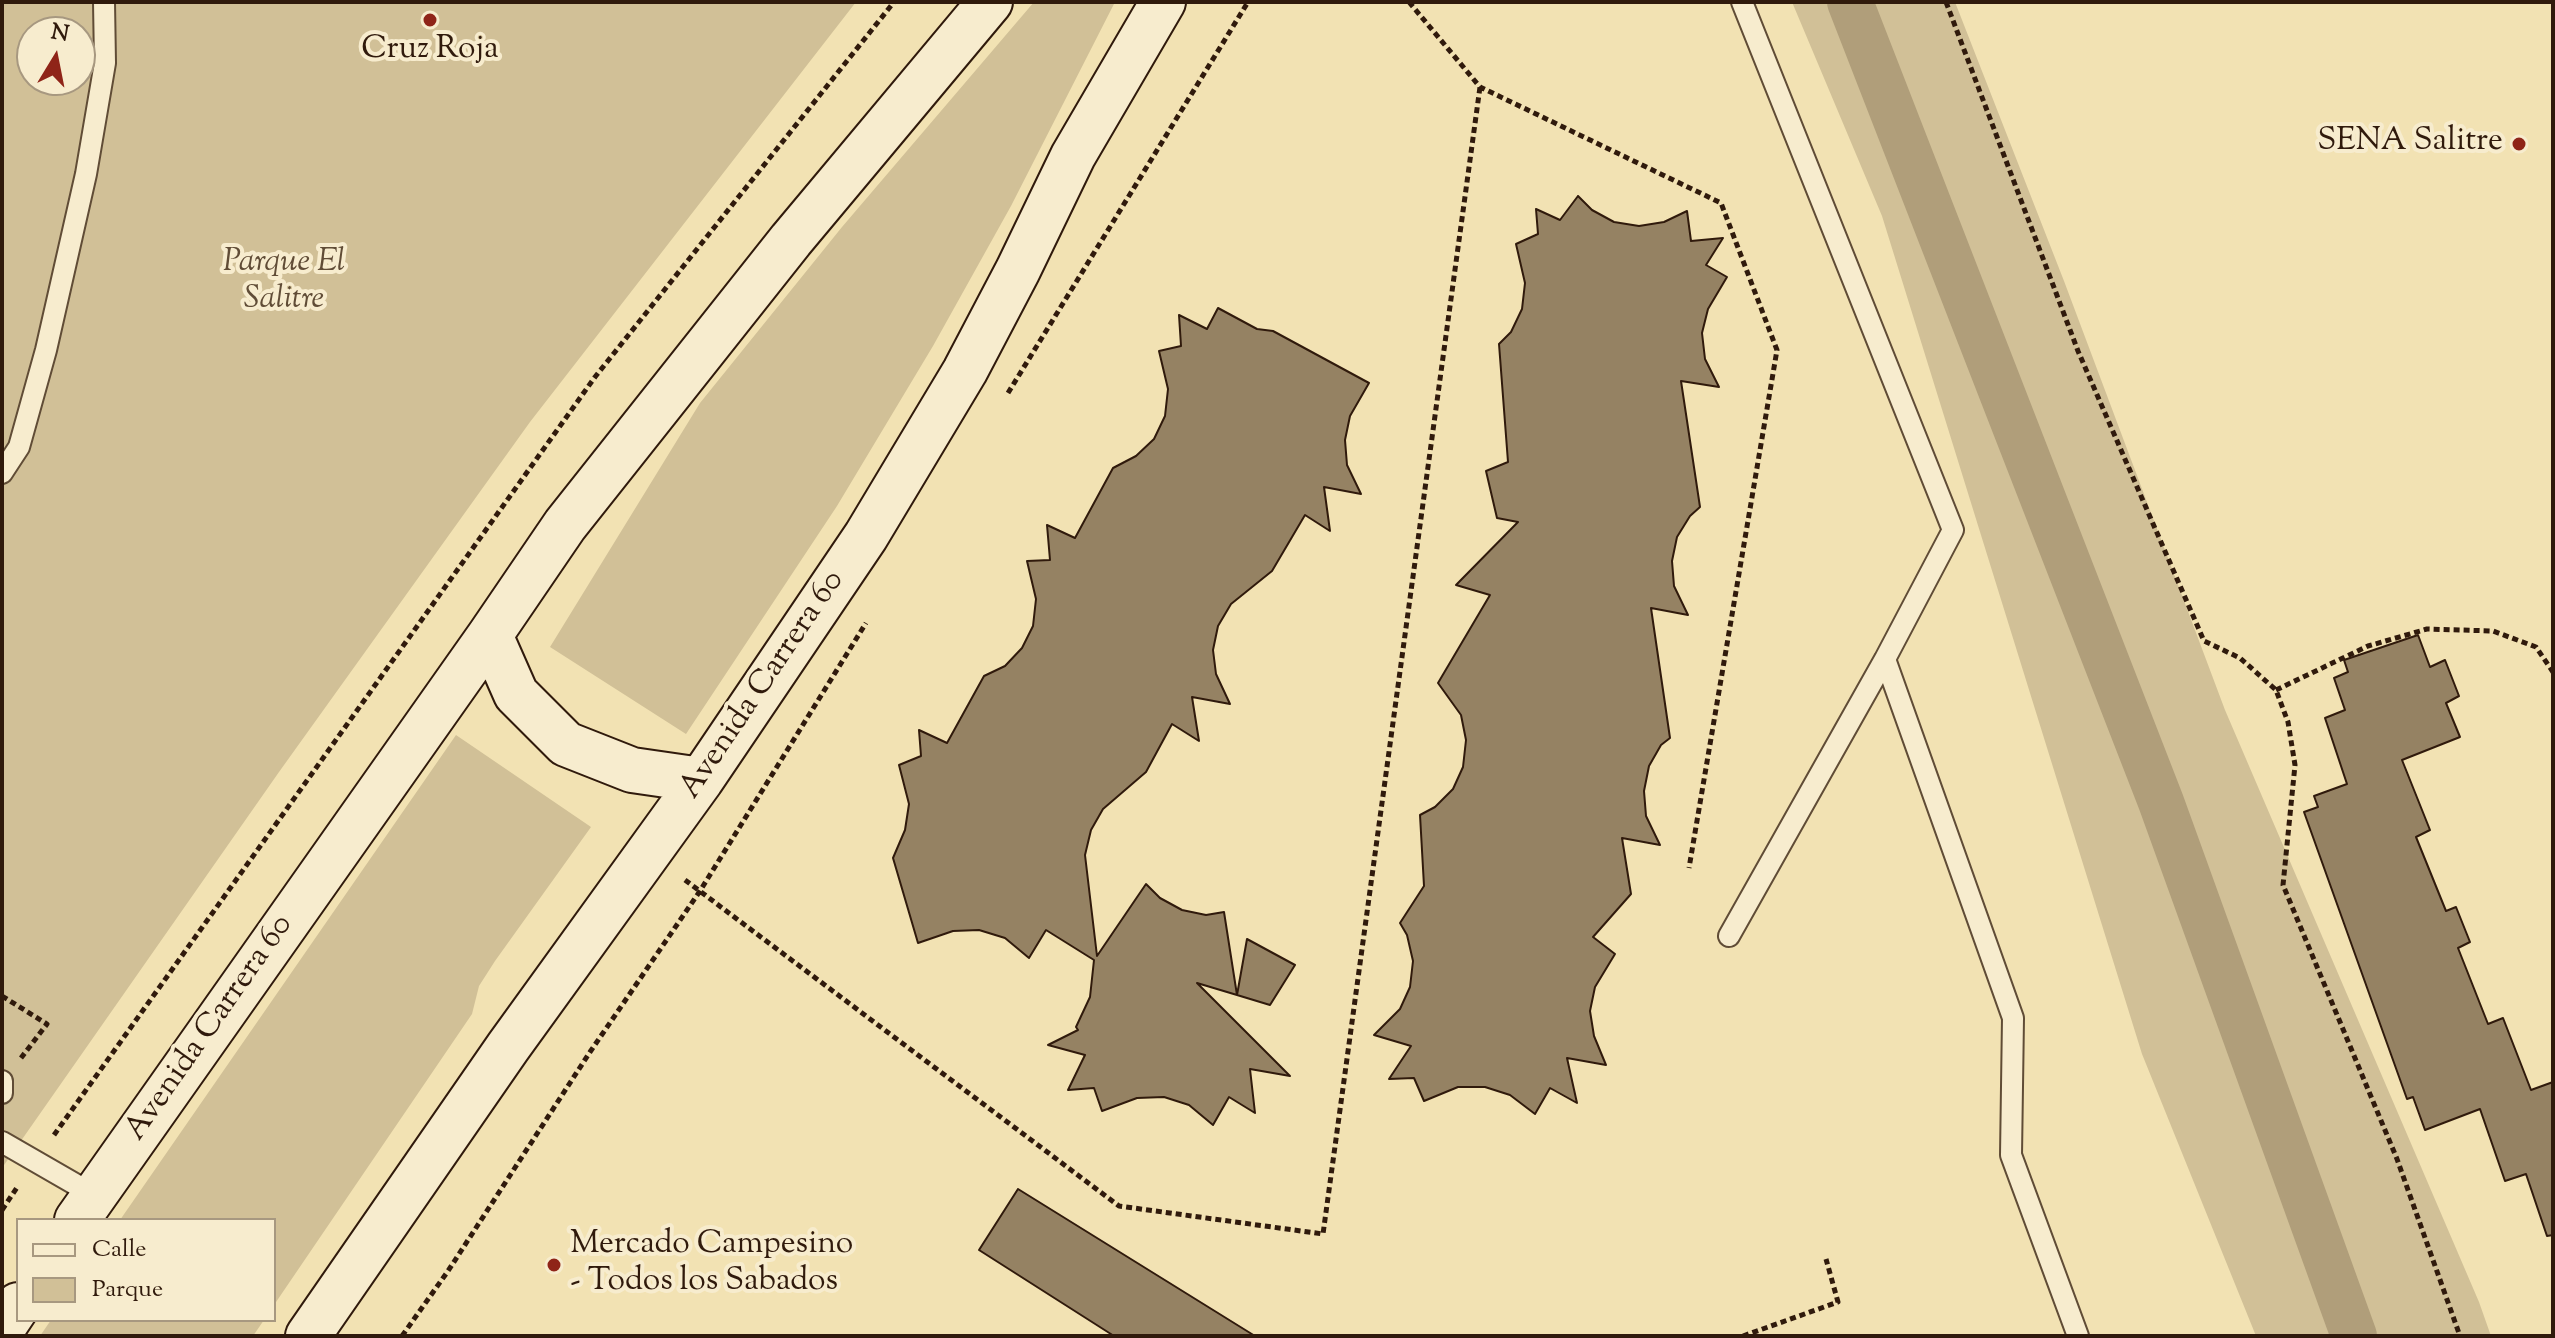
<!DOCTYPE html>
<html>
<head>
<meta charset="utf-8">
<style>
  body { margin:0 }
  #map { position:relative; width:2555px; height:1338px; overflow:hidden; background:#f2e2b3; font-family:"Sorts Mill Goudy",serif }
  canvas { display:block }
  .frame { position:absolute; inset:0; border:4px solid #301a0c; pointer-events:none }
  .legend { position:absolute; left:16px; top:1218px; width:260px; height:104px; box-sizing:border-box; background:#f7ecce; border:2px solid #a79880; margin:0; padding:10px 14px; list-style:none; font-size:24px; color:#301a0c }
  .legend li { display:flex; align-items:center; gap:16px; height:40px }
  .legend b { width:40px; border:2px solid #a79880 }
  .north { position:absolute; left:16px; top:16px; width:80px; height:80px; box-sizing:border-box; background:#f7ecce; border:2px solid #a79880; border-radius:50%; rotate:10deg; font-size:22px; font-weight:700; line-height:32px; text-align:center; color:#301a0c }
  .north::after { content:''; display:block; margin:auto; width:28px; height:36px; background:#8f2418; clip-path:polygon(50% 0,100% 100%,50% 72%,0 100%) }
</style>
</head>
<body>
<div id="map">
<canvas width="2555" height="1338"></canvas>
<div class="frame"></div>
<ul class="legend">
<li><b style="height:10px;background:#f7ecce"></b>Calle</li>
<li><b style="height:22px;background:#d1c097"></b>Parque</li>
</ul>
<div class="north">N</div>
</div>
<script>
const g = document.querySelector('canvas').getContext('2d');
g.lineJoin = 'round';
function fillPath(path, color) { g.fillStyle = color; g.fill(path, 'evenodd'); }
const poly = rows => new Path2D(rows.map(r => 'M' + r).join(''));
function trace(path, color, width, dash) { g.strokeStyle = color; g.lineWidth = width; g.lineCap = dash ? 'butt' : 'round'; g.setLineDash(dash || []); g.stroke(path); }
function label(font, color, halo, rows, align = 'center') {
  g.font = font + ' "Sorts Mill Goudy",serif'; g.lineWidth = 8; g.setLineDash([]); g.textBaseline = 'middle'; g.strokeStyle = halo; g.fillStyle = color; for (const [text, x, y, turn = 0] of rows) {
    g.save(); g.translate(x, y); g.rotate((+turn || 0) * Math.PI / 180); g.textAlign = isNaN(turn) ? turn : align; if (halo) g.strokeText(text, 0, 0); g.fillText(text, 0, 0); g.restore();
  }
}
const green = poly([
  [2,2,856,2,530,422,279,772,2,1168],
  [32,32,80,32,80,80,32,80],
  [1034,2,1115,2,1011,206,933,346,837,506,686,734,550,647,700,403,842,227],
  [1792,2,1955,2,2064,281,2225,710,2479,1302,2491,1336,2256,1336,2142,1054,1882,216],
  [456,735,591,827,495,961,479,986,472,1014,274,1305,274,1220,120,1220],
  [51,1320,264,1320,253,1336,40,1336]
]);
const canal = poly([
  [1850,2,2161,802,2354,1336]
]);
const building = poly([
  [1578,196,1592,210,1614,222,1639,226,1664,222,1687,211,1691,241,1723,238,1706,265,1727,277,1708,309,1702,333,1705,359,1719,387,1681,381,1700,507,1690,516,1677,537,1672,561,1674,586,1688,615,1651,608,1670,738,1661,745,1649,766,1644,791,1646,816,1660,845,1622,838,1631,894,1593,937,1615,954,1595,987,1590,1011,1594,1036,1606,1065,1567,1058,1577,1103,1550,1088,1535,1114,1510,1095,1485,1087,1458,1087,1424,1101,1414,1078,1389,1079,1411,1046,1374,1035,1400,1009,1410,987,1413,961,1407,935,1400,923,1424,886,1420,815,1435,807,1453,789,1463,767,1466,740,1461,715,1438,683,1490,595,1456,585,1518,522,1497,518,1486,471,1508,462,1499,344,1511,332,1522,309,1525,283,1516,244,1538,234,1536,209,1560,220,1578,196],
  [1218,308,1257,329,1273,331,1369,383,1350,416,1345,440,1347,465,1361,494,1324,487,1330,531,1305,515,1272,571,1231,604,1218,626,1213,650,1216,674,1230,704,1192,697,1199,741,1172,724,1146,772,1103,809,1091,830,1085,855,1097,956,1146,884,1160,898,1182,910,1206,915,1224,912,1237,995,1197,983,1290,1076,1250,1069,1255,1113,1229,1097,1213,1125,1189,1105,1164,1097,1137,1098,1102,1111,1094,1088,1068,1090,1085,1055,1048,1045,1078,1030,1076,1027,1090,997,1094,960,1046,930,1029,958,1005,938,979,930,953,931,918,943,893,858,905,830,909,804,899,765,921,756,919,730,947,743,984,676,1005,666,1022,648,1033,626,1036,599,1027,561,1050,560,1047,525,1075,538,1113,468,1136,456,1154,439,1165,416,1168,389,1159,351,1181,346,1179,315,1207,329,1218,308],
  [2418,635,2430,667,2445,660,2459,696,2446,703,2460,737,2402,760,2430,830,2416,837,2446,911,2456,907,2470,942,2458,948,2488,1024,2503,1018,2531,1090,2553,1082,2553,1235,2547,1236,2526,1174,2505,1181,2480,1109,2425,1130,2413,1097,2407,1099,2304,812,2318,807,2314,796,2347,784,2325,718,2345,710,2334,678,2348,672,2344,660,2418,635],
  [1247,939,1295,965,1270,1005,1237,995,1247,939],
  [1018,1189,1255,1336,1114,1336,979,1250,1018,1189]
]);
const path = poly([
  [1409,2,1480,87,1721,203,1777,350,1689,868],
  [1946,2,2078,351,2204,641,2240,658,2276,690,2288,722,2295,765,2283,885,2397,1159,2460,1336],
  [1008,393,1248,2],
  [2276,690,2368,646,2427,629,2493,631,2536,647,2553,672],
  [685,880,1119,1206,1323,1234,1480,87],
  [2,996,47,1024,21,1058],
  [54,1135,595,377,894,2],
  [2,1210,18,1186],
  [402,1336,448,1271,590,1052,700,891,866,623],
  [1743,1336,1838,1302,1826,1259]
]);
const service = poly([
  [2,473,19,447,46,350,86,174,105,63,104,2],
  [1885,659,2013,1018,2011,1155,2078,1336],
  [1729,936,1885,659,1953,530,1742,2],
  [2,1081,2,1093],
  [2,1142,94,1195]
]);
const secondary = poly([
  [490,635,516,694,566,744,632,770,701,780],
  [77,1220,490,635,565,525,791,240,990,2],
  [2,1329,18,1305],
  [308,1336,508,1047,701,780,866,536,965,371,1018,270,1073,156,1163,2]
]);
const markers = [
  [430,20,8,"#8f2418"],
  [2519,144,8,"#8f2418"],
  [554,1265,8,"#8f2418"]
];
const poiNames = [
  ["Cruz Roja",430,52],
  ["SENA Salitre",2503,144,"right"],
  ["Mercado Campesino",570,1247,"left"],
  ["- Todos los Sabados",570,1284,"left"]
];
const parkNames = [
  ["Parque El",284,265],
  ["Salitre",284,302]
];
const streetNames = [
  ["Avenida Carrera 60",764,686,-56],
  ["Avenida Carrera 60",211,1029,-55]
];
fillPath(green, '#d1c097');
trace(canal, '#b09e7a', 46);
fillPath(building, '#958263');
trace(building, '#301a0c', 2);
trace(service, '#604c36', 24);
trace(secondary, '#301a0c', 48);
trace(path, '#301a0c', 5, [6, 4]);
trace(service, '#f7ecce', 20);
trace(secondary, '#f7ecce', 44);
for (const [x, y, r, color] of markers) { const dot = new Path2D(); dot.arc(x, y, r, 0, 2 * Math.PI); g.fillStyle = color; g.fill(dot); trace(dot, '#f7ecce', 3); }
label('32px', '#301a0c', '#f7ecce', poiNames);
label('italic 32px', '#604c36', '#f7ecce', parkNames);
label('32px', '#301a0c', '#f7ecce', streetNames);
</script>
</body>
</html>
